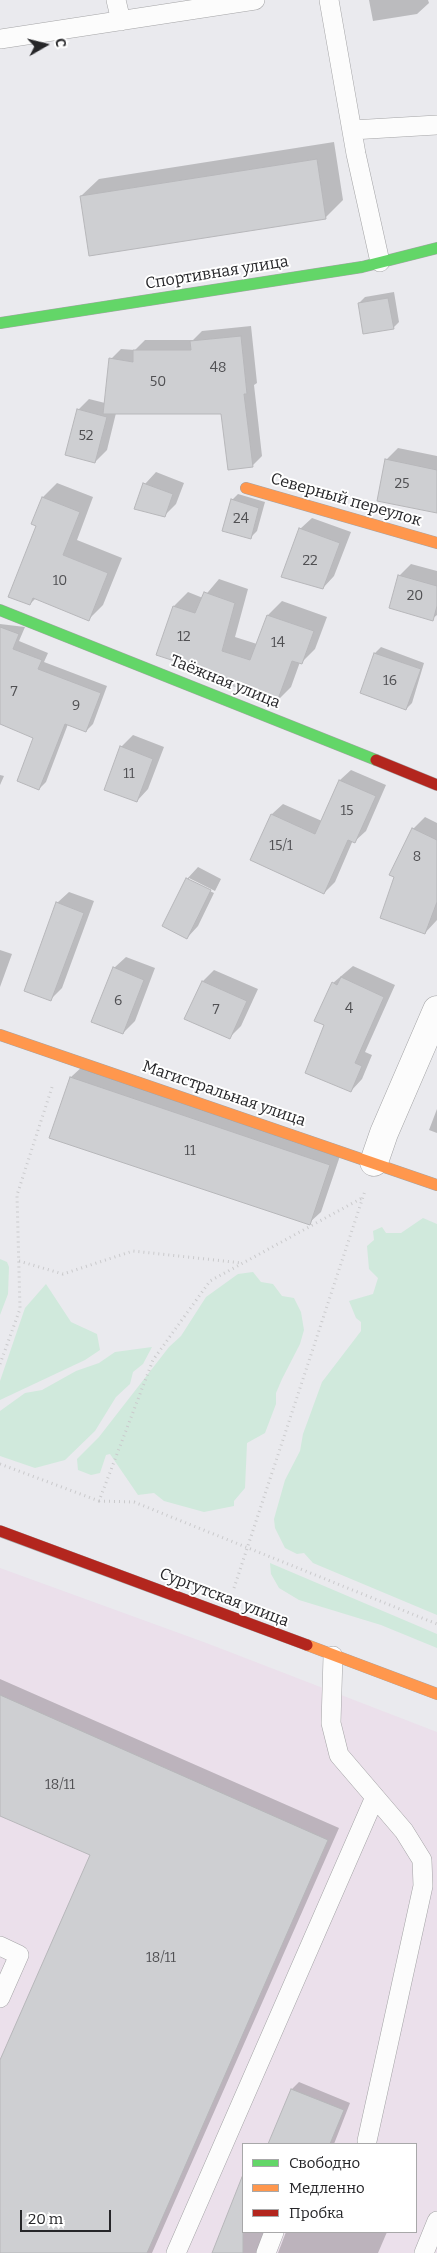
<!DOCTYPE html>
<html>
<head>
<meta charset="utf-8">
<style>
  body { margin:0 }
  #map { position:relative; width:437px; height:2253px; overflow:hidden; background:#eaeaee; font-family:Bitter,serif }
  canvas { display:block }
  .legend { position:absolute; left:242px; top:2143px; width:175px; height:90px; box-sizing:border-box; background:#fff; border:1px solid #a8a8a9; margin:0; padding:6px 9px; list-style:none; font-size:15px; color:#262629 }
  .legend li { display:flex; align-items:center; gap:10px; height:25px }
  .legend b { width:25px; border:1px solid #a8a8a9 }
  .north { position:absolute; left:20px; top:20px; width:50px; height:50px; -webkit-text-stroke:4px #fff; paint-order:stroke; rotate:82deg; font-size:14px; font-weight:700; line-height:20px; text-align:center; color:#262629 }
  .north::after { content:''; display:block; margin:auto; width:18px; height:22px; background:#262629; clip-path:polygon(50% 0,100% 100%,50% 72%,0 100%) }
  .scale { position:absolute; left:20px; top:2210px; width:91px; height:22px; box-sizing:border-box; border:2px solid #262629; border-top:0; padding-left:6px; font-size:15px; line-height:18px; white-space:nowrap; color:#262629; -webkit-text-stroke:4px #fff; paint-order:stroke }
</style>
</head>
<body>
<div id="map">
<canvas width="437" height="2253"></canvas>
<ul class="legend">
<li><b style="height:6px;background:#63d668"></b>Свободно</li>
<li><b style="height:6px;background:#ff974d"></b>Медленно</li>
<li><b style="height:6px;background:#b3261e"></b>Пробка</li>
</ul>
<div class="north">С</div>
<div class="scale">20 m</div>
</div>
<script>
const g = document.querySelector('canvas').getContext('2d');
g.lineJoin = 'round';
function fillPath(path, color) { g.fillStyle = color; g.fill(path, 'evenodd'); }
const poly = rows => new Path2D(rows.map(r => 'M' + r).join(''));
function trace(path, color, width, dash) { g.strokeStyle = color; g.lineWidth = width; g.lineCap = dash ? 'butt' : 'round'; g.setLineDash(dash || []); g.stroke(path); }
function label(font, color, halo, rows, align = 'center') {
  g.font = font + ' Bitter,serif'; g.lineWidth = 4; g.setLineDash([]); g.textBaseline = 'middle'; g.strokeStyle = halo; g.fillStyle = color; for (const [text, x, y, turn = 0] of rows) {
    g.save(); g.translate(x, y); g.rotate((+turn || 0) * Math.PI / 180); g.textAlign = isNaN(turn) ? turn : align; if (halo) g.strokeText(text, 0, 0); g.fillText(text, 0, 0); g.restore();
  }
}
const industrial = poly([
  [0,1568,209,1644,437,1732,437,2253,0,2253],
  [243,2144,416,2144,416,2232,243,2232]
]);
const green = poly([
  [423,1218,437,1224,437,1615,313,1563,304,1553,297,1554,285,1548,275,1528,274,1519,285,1480,300,1451,303,1434,322,1382,361,1331,361,1322,356,1318,349,1301,373,1294,378,1278,369,1269,367,1246,374,1240,373,1231,382,1227,386,1233,401,1233],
  [0,1259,7,1262,9,1267,8,1294,0,1315],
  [253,1272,261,1282,273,1284,282,1296,294,1298,301,1312,304,1330,300,1344,282,1379,276,1393,276,1404,265,1433,247,1443,245,1488,234,1501,234,1506,204,1512,164,1501,154,1493,138,1495,110,1454,106,1455,100,1473,91,1475,78,1470,77,1459,99,1437,169,1347,181,1336,206,1297,238,1274],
  [46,1284,71,1322,97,1334,100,1350,85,1360,0,1400,0,1381,25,1308],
  [152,1347,143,1364,133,1372,130,1384,116,1397,95,1431,65,1460,35,1468,0,1456,0,1411,25,1393,42,1390,76,1371,99,1363,115,1352],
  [270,1563,437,1634,437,1648,381,1625,299,1600,279,1588,271,1574]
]);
const shadow = poly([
  [369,0,428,0,429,3,417,14,373,21],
  [334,142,343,200,325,218,81,196,99,179],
  [394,292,399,322,393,328,359,303,365,297],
  [251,326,257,383,254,385,262,456,252,466,223,413,116,413,107,450,95,462,78,410,89,399,105,403,111,359,121,349,135,350,145,340,193,340,202,331],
  [398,448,437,456,437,512,386,460],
  [156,472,184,483,176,504,165,515,145,484],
  [57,483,93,497,77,540,122,558,103,605,89,619,36,598,30,604,43,497],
  [238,494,265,502,257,531,251,537,232,500],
  [312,518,351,532,334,576,323,588,300,529],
  [411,564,437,571,437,615,432,619,390,607,400,575],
  [219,579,248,589,235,637,257,644,268,615,282,601,327,617,315,649,301,663,300,662,291,687,277,701,234,679,174,606,188,592,203,598],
  [0,624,25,627,19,641,48,653,44,662,107,686,93,724,86,731,68,724,46,782,39,789,35,737,0,723],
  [381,647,424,663,412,703,406,709,361,692,375,653],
  [133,735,164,747,148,789,137,801,121,747],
  [351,770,386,785,366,831,355,841,353,840,335,882,324,893,251,860,272,814,283,804,322,821,340,780],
  [0,775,4,776,0,785],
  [425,817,437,823,437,920,425,933,413,829],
  [198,867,221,879,215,891,189,878,189,881,214,893,198,926,187,938,187,879],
  [69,892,94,901,62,988,51,999,57,903],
  [0,950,12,954,0,987],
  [126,957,155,968,135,1021,123,1033,114,968],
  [353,966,395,985,365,1052,372,1055,362,1079,351,1091,326,1024,333,983],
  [214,970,258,989,241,1026,229,1038,203,981],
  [83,1066,341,1153,321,1212,309,1223,71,1077],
  [437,1109,437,1133,429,1130],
  [0,1679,339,1828,152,2253,0,2253,0,2063,92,1855,0,1814],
  [299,2082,350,2103,334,2144,270,2144,292,2089],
  [243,2176,243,2232,266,2232,266,2253,213,2253],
  [286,2232,387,2232,378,2253,278,2253]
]);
const building = poly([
  [317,159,326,219,89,256,80,196,317,159],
  [388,298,394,329,363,334,358,303,388,298],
  [241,336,247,394,244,394,253,467,228,470,221,414,103,414,109,358,133,362,133,350,191,350,190,341,241,336],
  [77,409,107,417,95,463,65,455,77,409],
  [385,459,437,470,437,513,377,501,385,459],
  [143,483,173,494,165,517,134,509,143,483],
  [42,497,80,512,63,555,108,573,89,621,33,598,30,605,8,597,36,526,31,524,42,497],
  [231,499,259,508,251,539,222,531,231,499],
  [299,528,340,543,323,589,281,577,299,528],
  [398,575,437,586,437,606,433,621,389,608,398,575],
  [204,592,235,603,222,651,250,660,267,615,314,631,302,664,292,661,277,702,231,685,233,680,156,655,173,606,195,613,204,592],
  [0,627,19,634,13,649,42,660,38,669,101,693,86,732,65,724,39,790,17,781,33,738,0,724,0,627],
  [374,653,421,669,406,710,360,693,374,653],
  [120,746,153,759,137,802,104,790,120,746],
  [339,780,376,796,355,843,348,840,324,894,250,860,271,814,315,834,339,780],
  [412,828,437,840,437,902,425,934,380,918,394,877,389,875,412,828],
  [186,878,211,890,187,939,162,926,186,878],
  [56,902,84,913,51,1001,24,991,56,902],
  [113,967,144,980,123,1034,91,1022,113,967],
  [341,977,384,997,355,1063,362,1066,351,1092,305,1073,324,1025,314,1021,332,982,337,985,341,977],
  [202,981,247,1001,230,1039,184,1019,202,981],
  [70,1077,330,1165,310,1225,49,1138,70,1077],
  [0,1695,328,1840,147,2253,0,2253,0,2060,90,1855,0,1816,0,1695],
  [291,2089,344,2110,330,2144,268,2144,291,2089],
  [242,2177,243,2177,243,2253,212,2253,242,2177]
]);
const path = poly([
  [19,1261,63,1274,133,1251,242,1263],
  [0,1364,20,1309,17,1195,53,1084],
  [0,1464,99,1501,153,1360,210,1281,362,1198],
  [99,1501,134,1502,437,1624],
  [234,1588,365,1191]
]);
const lane = poly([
  [116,0,121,21],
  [329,0,356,154,380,262],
  [0,39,255,0],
  [352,130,437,125],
  [333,1656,331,1723,339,1755,404,1831,422,1860,423,1886,367,2141],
  [0,1946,19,1955,0,1998],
  [176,2253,375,1797],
  [266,2253,274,2232],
  [424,2253,437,2221]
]);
const street = poly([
  [374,1162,384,1133,437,1010]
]);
const fast = poly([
  [0,323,362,267,437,248],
  [0,610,376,760]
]);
const slow = poly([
  [246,488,437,543],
  [0,1035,437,1185],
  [307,1645,437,1694]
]);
const jam = poly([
  [376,760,437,785],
  [0,1531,307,1645]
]);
const numberNames = [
  ["48",218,368],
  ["50",158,382],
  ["52",86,436],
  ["25",402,484],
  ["24",241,519],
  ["22",310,561],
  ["10",60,581],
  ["20",415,596],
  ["12",184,637],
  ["14",278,643],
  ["16",390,681],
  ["7",14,692],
  ["9",76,706],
  ["11",129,774],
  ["15",347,811],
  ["15/1",281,846],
  ["8",417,857],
  ["6",118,1001],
  ["4",349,1009],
  ["7",216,1010],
  ["11",190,1151],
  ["18/11",60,1785],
  ["18/11",161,1958]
];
const streetNames = [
  ["Спортивная улица",217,273,-9],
  ["Северный переулок",346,500,16],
  ["Таёжная улица",225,682,22],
  ["Магистральная улица",224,1094,19],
  ["Сургутская улица",224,1598,21]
];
fillPath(industrial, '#ebe0eb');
fillPath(green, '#d0e9dc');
fillPath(shadow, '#0003');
fillPath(building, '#cecfd2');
trace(building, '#b7b7ba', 1);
trace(lane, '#a4a4a6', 20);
trace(street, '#a4a4a6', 29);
trace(fast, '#a4a4a6', 12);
trace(slow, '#a4a4a6', 12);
trace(jam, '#a4a4a6', 12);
trace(path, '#cacacc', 3, [1, 4]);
trace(lane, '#fcfcfc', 19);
trace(street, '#fcfcfc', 28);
trace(fast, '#63d668', 11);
trace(slow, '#ff974d', 11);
trace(jam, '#b3261e', 11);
label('14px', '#505053', null, numberNames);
label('16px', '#262629', '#fff', streetNames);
</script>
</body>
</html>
